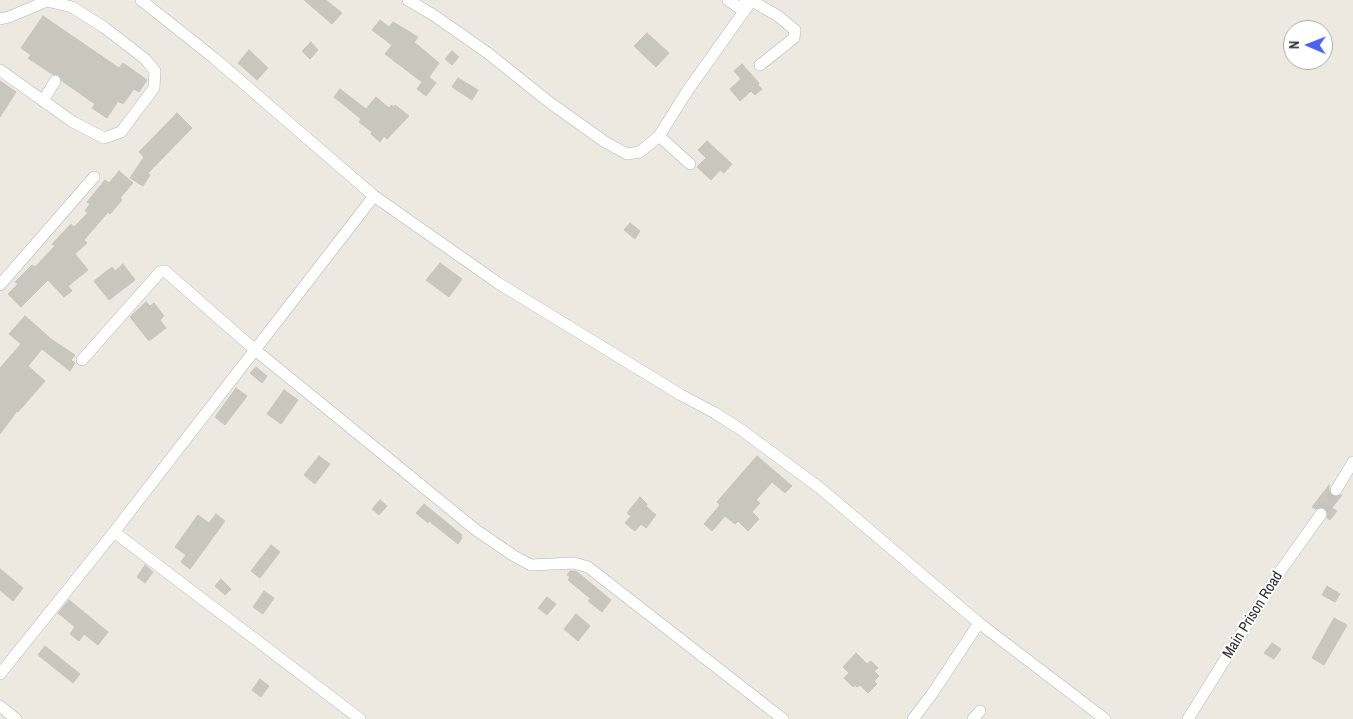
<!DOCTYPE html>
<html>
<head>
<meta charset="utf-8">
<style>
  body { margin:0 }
  #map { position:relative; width:1353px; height:719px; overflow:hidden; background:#ede8e0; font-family:"Archivo Narrow",sans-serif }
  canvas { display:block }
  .north { position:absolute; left:1283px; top:20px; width:50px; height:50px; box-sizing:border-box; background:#fff; border:1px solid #ababab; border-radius:50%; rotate:271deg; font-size:14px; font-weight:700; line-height:20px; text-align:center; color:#2d2d2d }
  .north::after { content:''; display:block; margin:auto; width:18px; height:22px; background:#4b63ef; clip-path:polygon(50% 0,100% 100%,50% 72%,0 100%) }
</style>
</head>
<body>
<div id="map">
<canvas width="1353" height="719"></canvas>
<div class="north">N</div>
</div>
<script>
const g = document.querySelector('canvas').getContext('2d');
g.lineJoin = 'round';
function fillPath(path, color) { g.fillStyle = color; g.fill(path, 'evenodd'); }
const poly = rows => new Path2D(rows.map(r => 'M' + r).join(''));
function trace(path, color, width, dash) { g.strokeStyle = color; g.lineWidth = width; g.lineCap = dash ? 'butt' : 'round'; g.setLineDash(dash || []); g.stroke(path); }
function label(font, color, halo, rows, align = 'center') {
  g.font = font + ' "Archivo Narrow",sans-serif'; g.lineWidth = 4; g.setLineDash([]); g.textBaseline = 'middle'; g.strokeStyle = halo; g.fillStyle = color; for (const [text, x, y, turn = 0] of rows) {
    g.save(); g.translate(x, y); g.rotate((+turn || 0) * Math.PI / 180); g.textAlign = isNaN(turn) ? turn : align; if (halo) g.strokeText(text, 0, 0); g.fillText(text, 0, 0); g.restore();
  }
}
const building = poly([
  [304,0,326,0,342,13,332,24,304,0],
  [43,16,119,68,123,63,147,80,139,92,134,89,123,104,118,101,107,118,92,108,95,104,62,81,59,75,52,74,28,58,31,55,21,48,43,16],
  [380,20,389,27,393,22,418,37,414,42,439,63,429,77,436,83,426,96,417,89,422,82,385,54,392,45,372,30,380,20],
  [647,33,669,53,656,67,634,46,647,33],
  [311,42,318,50,310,59,302,51,311,42],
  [249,50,268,68,257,80,238,63,249,50],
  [452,51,459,57,452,65,445,59,452,51],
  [742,64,759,83,758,85,762,89,755,95,751,91,740,101,730,89,741,79,734,71,742,64],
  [458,78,478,90,472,100,452,87,458,78],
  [0,81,16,92,0,117,0,81],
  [340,89,366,109,376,97,389,108,391,105,394,107,395,105,409,116,387,139,384,136,380,142,371,134,372,132,359,122,361,119,334,97,340,89],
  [177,113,192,128,148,173,150,175,143,186,130,178,144,157,139,152,177,113],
  [707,141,732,164,724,173,720,170,711,180,697,167,706,158,698,150,707,141],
  [119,171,133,183,120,198,122,200,110,214,108,212,84,240,87,243,75,254,88,270,68,286,72,291,64,297,48,280,21,307,8,294,18,284,15,282,32,265,35,267,55,246,52,244,71,224,74,227,88,213,85,211,90,204,87,202,105,180,109,183,119,171],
  [630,223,640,231,635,239,624,230,630,223],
  [440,263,462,279,449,297,426,280,440,263],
  [123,264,135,280,109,300,94,281,112,267,115,271,123,264],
  [146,302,150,306,154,303,164,316,160,320,166,328,149,341,130,317,146,302],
  [25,316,51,339,75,355,71,360,75,363,70,371,42,349,28,366,45,381,18,412,17,411,0,434,0,368,21,344,9,334,25,316],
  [256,367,267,376,262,383,250,373,256,367],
  [236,388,247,396,225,425,215,417,236,388],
  [284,390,298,400,281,424,267,414,284,390],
  [319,456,330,464,315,484,304,475,319,456],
  [757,456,792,486,785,493,772,482,756,500,760,503,752,512,759,519,748,531,738,521,735,524,725,516,712,531,704,524,720,505,717,502,757,456],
  [1329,485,1329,493,1332,496,1336,497,1342,495,1332,508,1337,511,1330,520,1327,518,1328,514,1326,508,1321,507,1315,509,1312,507,1329,485],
  [640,497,647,504,646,506,656,515,646,528,641,524,635,531,625,523,631,516,627,513,640,497],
  [380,500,387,506,379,515,372,509,380,500],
  [424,504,462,535,461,537,462,538,458,544,429,521,428,523,416,513,424,504],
  [216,514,225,521,190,569,181,562,186,555,175,547,198,515,209,523,216,514],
  [271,545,280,552,260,578,251,571,271,545],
  [145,565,153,572,145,583,137,577,145,565],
  [0,569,23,588,13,601,0,590,0,569],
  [570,571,576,571,611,600,602,612,588,601,591,599,568,580,570,577,567,575,570,571],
  [221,579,231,589,225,595,215,586,221,579],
  [1327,586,1340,594,1335,602,1322,595,1327,586],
  [264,591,274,598,263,614,253,607,264,591],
  [547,597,556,604,547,615,538,608,547,597],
  [69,600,108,632,98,645,84,634,79,641,70,634,75,627,58,613,69,600],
  [576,614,590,626,578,641,564,629,576,614],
  [1334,618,1347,625,1324,665,1312,658,1334,618],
  [1272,643,1281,649,1274,659,1264,653,1272,643],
  [45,646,80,674,73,683,38,655,45,646],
  [856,653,867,664,871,661,878,668,874,671,879,676,874,681,877,684,868,693,860,685,857,687,855,685,853,687,844,678,849,673,843,667,856,653],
  [260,679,269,686,261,697,252,690,260,679]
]);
const minorTunnel = poly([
  [1321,514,1336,490]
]);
const minor = poly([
  [141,0,214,58,374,196,498,283,681,395,715,413,740,429,820,488,979,623,1105,719],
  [408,0,435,16,489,54,549,102,605,142,627,154,640,152,659,136,688,90,752,0],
  [728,0,738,7,752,1,778,16,795,30,794,38,760,65],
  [0,19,9,17,47,1,72,7,105,28,145,59,155,71,154,88,121,132,104,138,73,122,0,70],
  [43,101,55,81],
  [659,136,690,164],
  [0,285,94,177],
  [82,360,160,272,165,271,254,349,476,530,514,556,531,565,574,563,588,567,783,719],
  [1336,490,1353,462],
  [114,532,360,719],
  [0,674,114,532,374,196],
  [0,706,16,719],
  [913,719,932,694,979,623],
  [973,719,980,711],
  [1188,719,1281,570,1321,514]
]);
const streetNames = [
  ["Main Prison Road",1253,615,-58]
];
fillPath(building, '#c9c6be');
trace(building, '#c9c4ba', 1);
trace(minorTunnel, '#c7c3bc', 11, [11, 5.5]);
trace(minor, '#b3b6bf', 12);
trace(minor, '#fff', 11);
label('15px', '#2d2d2d', '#fff', streetNames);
</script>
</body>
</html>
